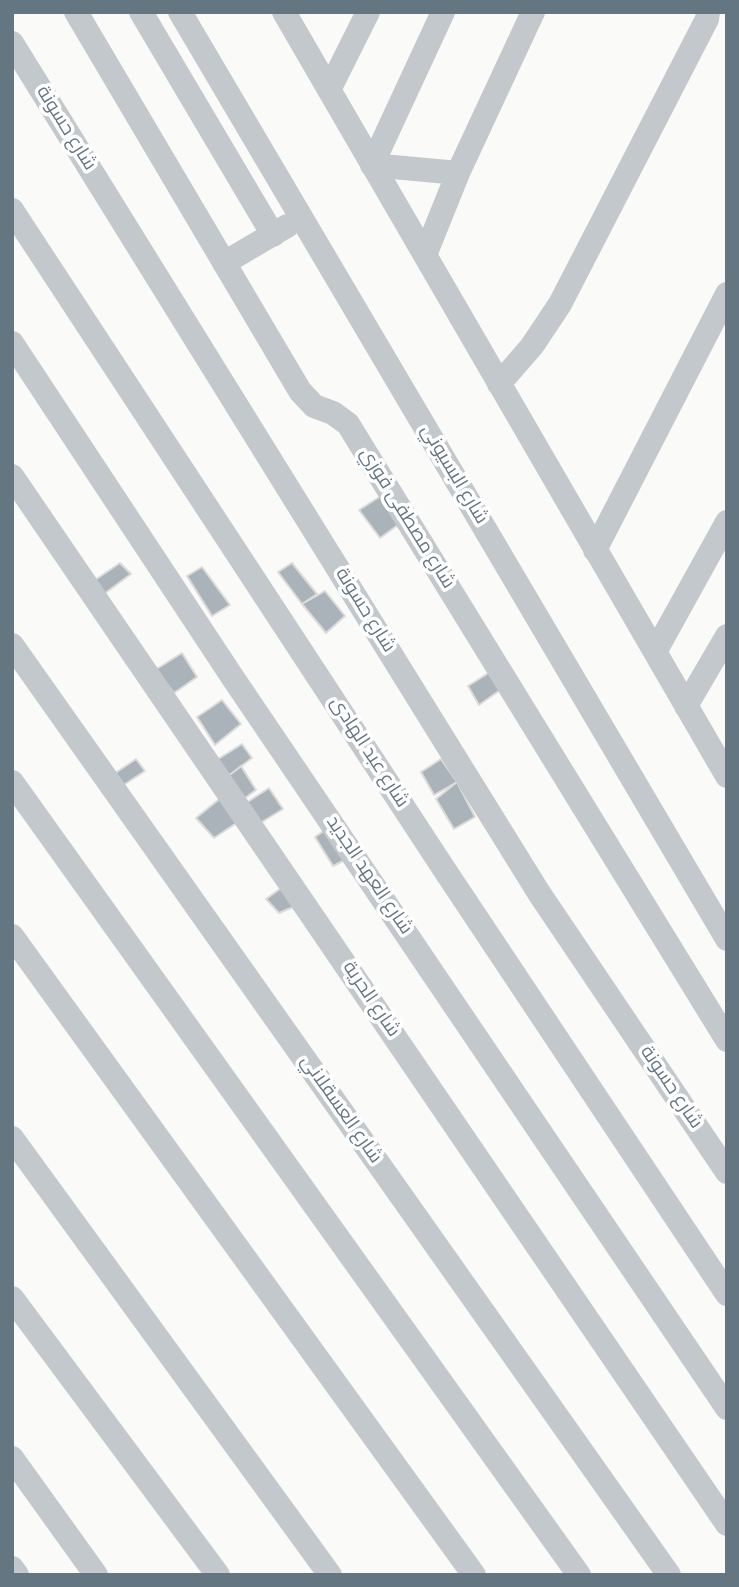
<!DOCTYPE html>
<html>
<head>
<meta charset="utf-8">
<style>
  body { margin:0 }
  #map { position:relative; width:739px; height:1587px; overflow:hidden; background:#fafaf8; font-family:Overpass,sans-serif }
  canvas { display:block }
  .frame { position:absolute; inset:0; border:14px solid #657683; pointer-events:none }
</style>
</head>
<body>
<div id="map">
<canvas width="739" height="1587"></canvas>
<div class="frame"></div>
</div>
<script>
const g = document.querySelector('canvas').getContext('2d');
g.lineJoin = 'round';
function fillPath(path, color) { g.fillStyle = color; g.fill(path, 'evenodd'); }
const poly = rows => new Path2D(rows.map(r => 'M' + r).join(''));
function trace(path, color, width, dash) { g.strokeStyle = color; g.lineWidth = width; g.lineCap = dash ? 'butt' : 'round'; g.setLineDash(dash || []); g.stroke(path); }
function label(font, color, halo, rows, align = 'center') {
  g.font = font + ' Overpass,Cairo,sans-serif'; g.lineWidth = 7; g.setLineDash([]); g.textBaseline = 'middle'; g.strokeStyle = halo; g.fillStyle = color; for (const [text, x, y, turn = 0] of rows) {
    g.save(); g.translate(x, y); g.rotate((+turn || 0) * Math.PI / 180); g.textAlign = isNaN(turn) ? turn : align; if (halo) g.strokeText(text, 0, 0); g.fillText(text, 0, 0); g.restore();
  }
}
const building = poly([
  [384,494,402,522,380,538,359,510,384,494],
  [120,563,131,574,104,594,95,580,120,563],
  [292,563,317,594,302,604,278,572,292,563],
  [202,567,230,605,212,616,187,576,202,567],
  [325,591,345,616,326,633,302,604,325,591],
  [182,653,197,677,174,693,155,670,182,653],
  [490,672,503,688,479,705,468,686,490,672],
  [222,700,241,724,215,745,197,717,222,700],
  [242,744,252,758,227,777,215,761,242,744],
  [136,759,145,771,119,788,111,776,136,759],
  [441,759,457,782,434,795,421,772,441,759],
  [241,766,256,790,245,798,227,777,241,766],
  [457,782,475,817,454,829,436,799,457,782],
  [269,788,283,809,257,825,243,805,269,788],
  [223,796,241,820,214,838,196,818,223,796],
  [328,828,349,858,333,866,315,837,328,828],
  [284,886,298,905,279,913,266,899,284,886]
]);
const street = poly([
  [76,12,300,391,314,406,333,413,348,424,727,1040],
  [141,12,273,235],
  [180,12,727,939],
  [284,12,727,776],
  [443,12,372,165,458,173],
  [12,43,539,893,727,1172],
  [329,90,368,12],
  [12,210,448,875,727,1294],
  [425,255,458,173,533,12],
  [224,263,287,226],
  [12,343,233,678,727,1408],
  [499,384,532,346,560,304,707,19,708,12],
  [12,476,727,1524],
  [595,550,727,294],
  [12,645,669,1575],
  [655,652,727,522],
  [686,706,727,636],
  [12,782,579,1575],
  [12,936,474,1575],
  [12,1138,330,1575],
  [12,1298,218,1575],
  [12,1458,96,1575],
  [12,1568,17,1575]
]);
const streetNames = [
  ["شارع حسونة",65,129,58],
  ["شارع البسيوني",453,475,59],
  ["شارع مصطفى فوزي",406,519,58],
  ["شارع حسونة",364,611,58],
  ["شارع عبد الهادى",368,753,57],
  ["شارع العهد الجديد",368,876,56],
  ["شارع الحرية",370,1000,56],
  ["شارع حسونة",670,1088,56],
  ["شارع العسقلاني",340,1110,55]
];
fillPath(building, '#aab3b9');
trace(building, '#dcdcda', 2);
trace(street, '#c3c8cc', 24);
label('19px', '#657683', '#fff', streetNames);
</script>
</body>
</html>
